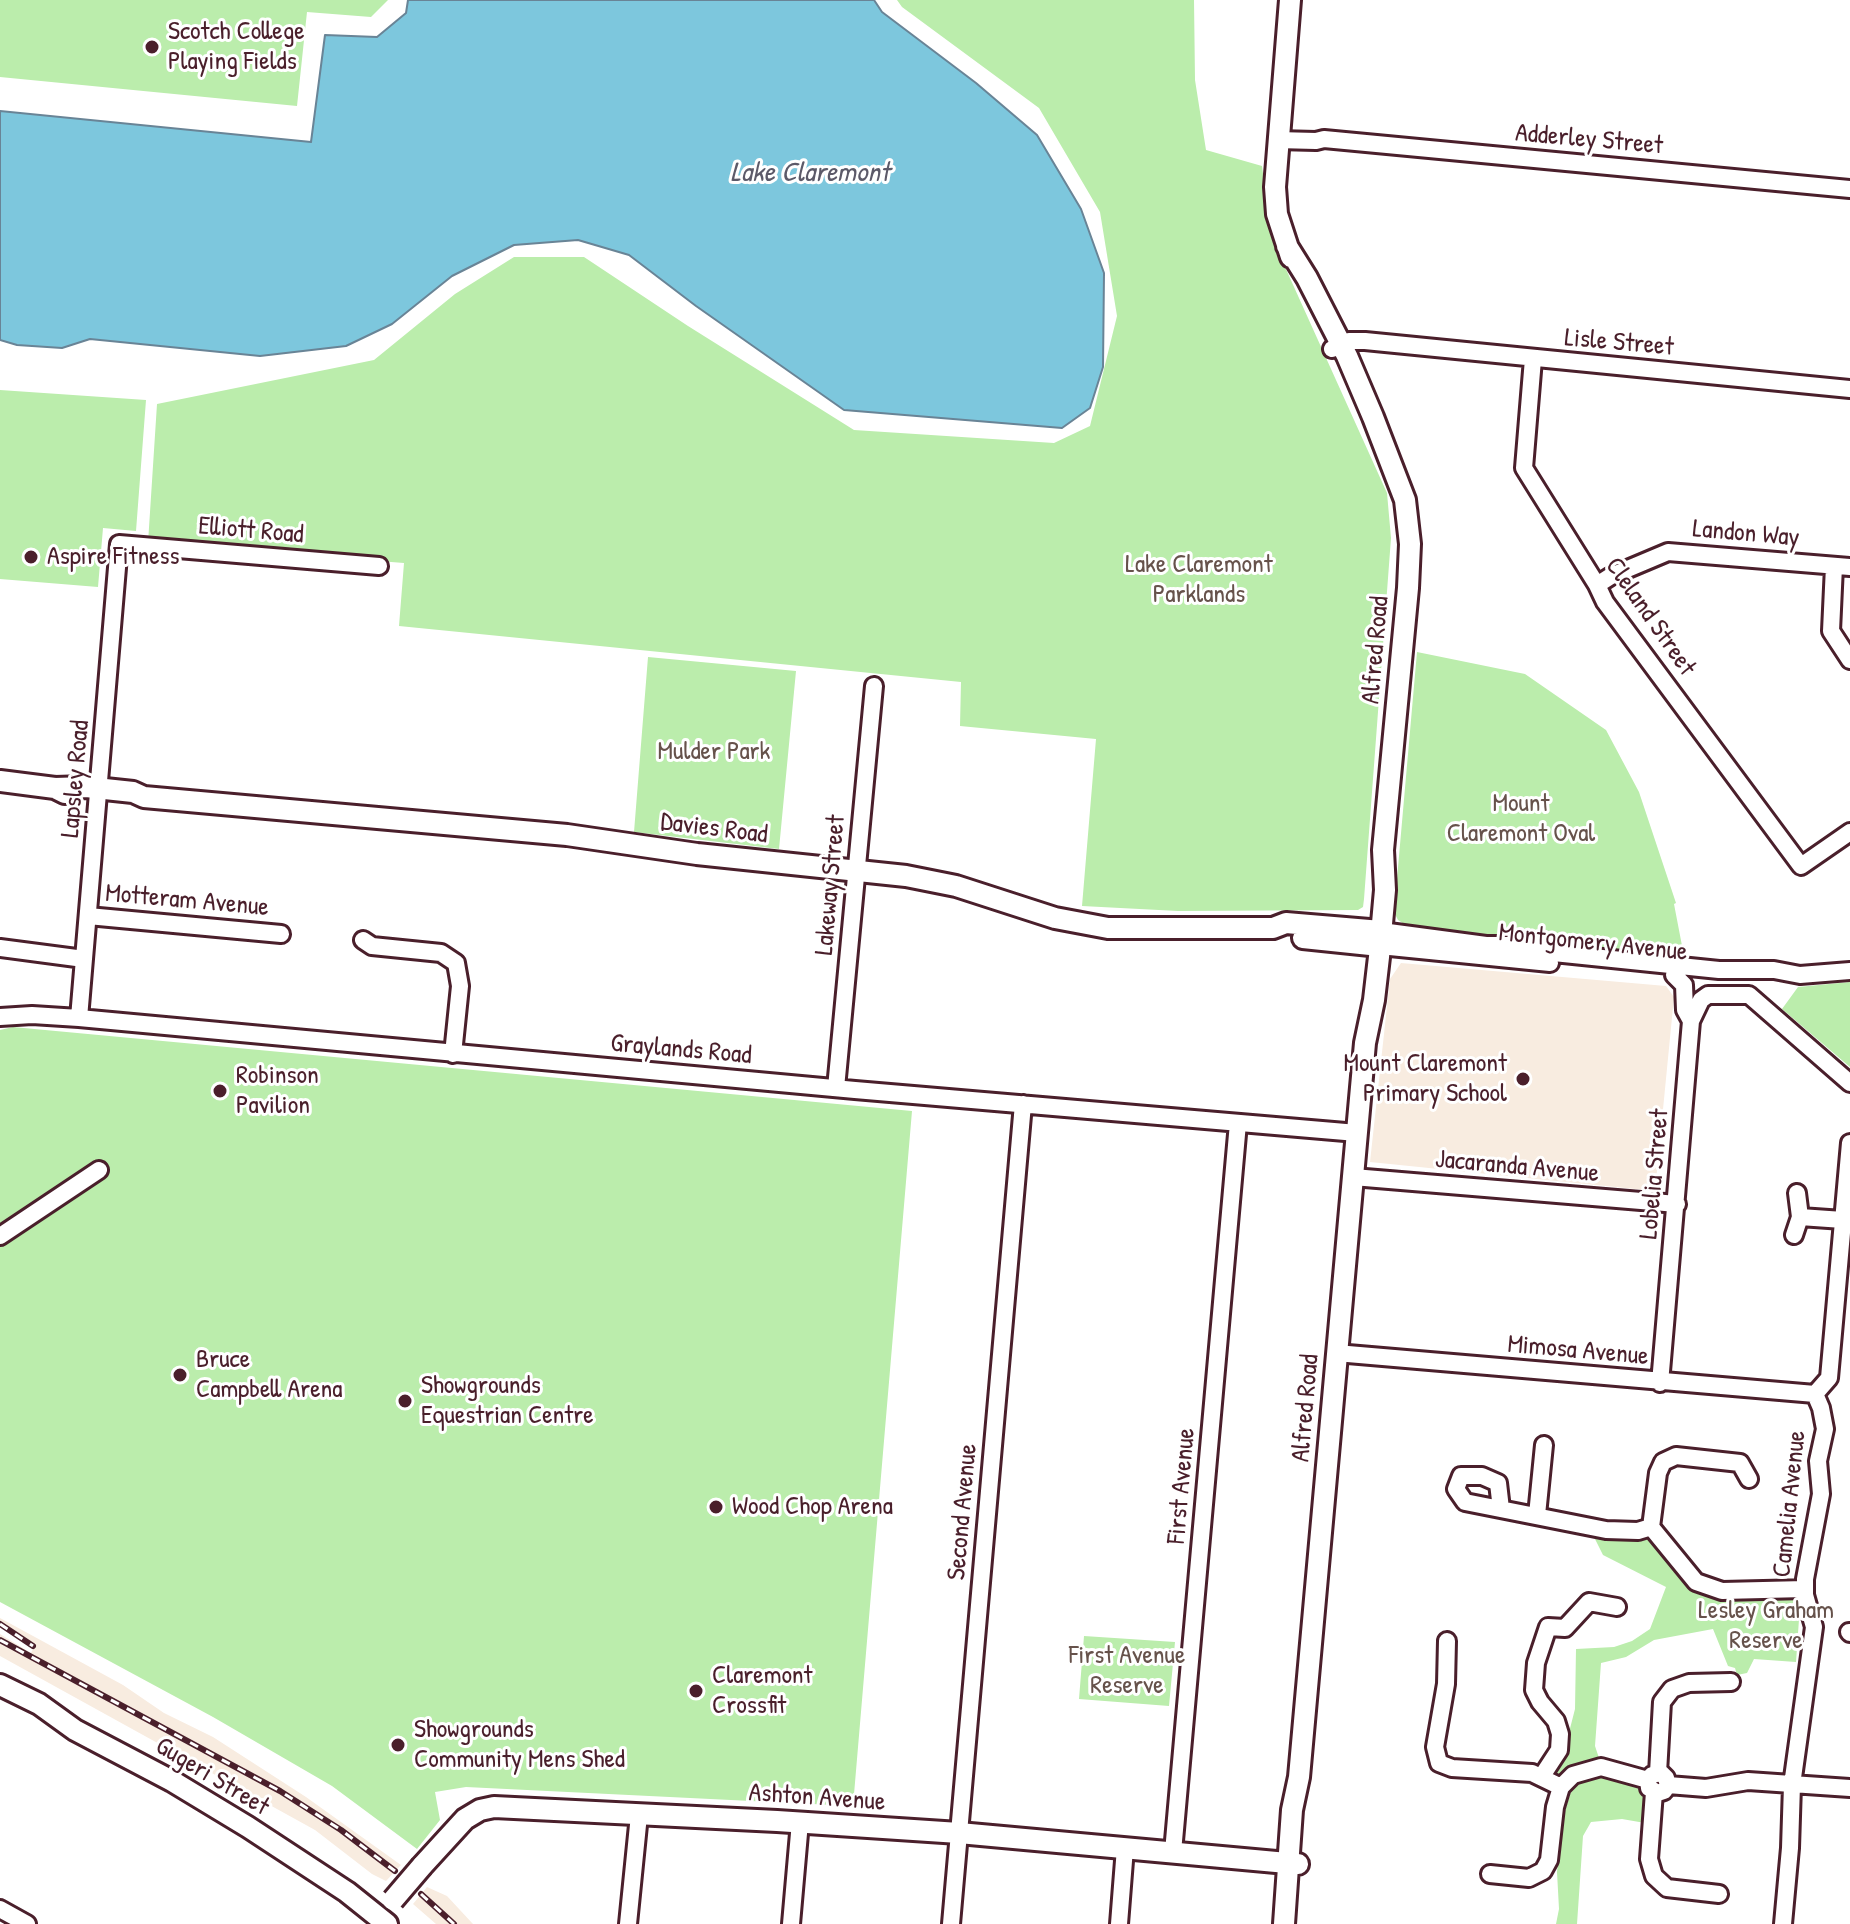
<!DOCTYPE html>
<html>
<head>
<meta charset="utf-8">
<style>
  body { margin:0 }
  canvas { display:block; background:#fff }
</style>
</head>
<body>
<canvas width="1850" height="1924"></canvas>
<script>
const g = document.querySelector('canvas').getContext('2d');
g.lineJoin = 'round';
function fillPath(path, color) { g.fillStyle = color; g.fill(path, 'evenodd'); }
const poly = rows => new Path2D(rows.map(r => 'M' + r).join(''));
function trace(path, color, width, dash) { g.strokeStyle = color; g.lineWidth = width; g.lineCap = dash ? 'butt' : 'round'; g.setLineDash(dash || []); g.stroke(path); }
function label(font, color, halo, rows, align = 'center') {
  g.font = font + ' "Patrick Hand",sans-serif'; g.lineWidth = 6; g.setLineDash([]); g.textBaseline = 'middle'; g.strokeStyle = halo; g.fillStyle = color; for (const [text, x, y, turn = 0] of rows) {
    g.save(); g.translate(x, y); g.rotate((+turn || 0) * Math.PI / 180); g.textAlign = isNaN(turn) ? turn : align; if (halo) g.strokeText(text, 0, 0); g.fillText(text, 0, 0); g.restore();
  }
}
const built = poly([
  [1401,963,1666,986,1674,997,1655,1191,1370,1162,1390,979],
  [0,1618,123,1685,164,1713,213,1737,306,1797,401,1865,386,1881,372,1874,315,1830,0,1656,0,1634,31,1653,33,1649,0,1627],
  [427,1887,447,1896,473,1924,436,1924,413,1904]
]);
const green = poly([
  [0,0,388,0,371,17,307,12,297,106,0,77],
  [897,0,1194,0,1195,80,1206,150,1262,166,1271,236,1387,493,1391,538,1364,899,1363,907,1358,910,1178,911,1082,906,1096,739,960,726,961,682,399,626,404,563,148,543,157,404,374,360,455,294,514,257,584,257,688,326,854,430,1054,443,1090,426,1117,316,1100,212,1039,108,902,7],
  [0,390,146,400,136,531,103,528,98,587,0,579],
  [1417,652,1525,674,1606,730,1639,792,1676,903,1674,904,1683,951,1661,954,1532,941,1512,934,1489,937,1404,924,1398,920,1395,914,1396,890],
  [648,657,796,671,779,849,634,832],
  [1850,982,1850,1067,1782,1009,1798,987],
  [13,1027,912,1111,853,1806,466,1787,435,1792,440,1820,417,1849,332,1786,213,1717,0,1602,0,1030],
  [1593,1535,1652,1538,1698,1590,1798,1598,1800,1605,1796,1662,1754,1659,1747,1673,1737,1675,1735,1668,1728,1666,1713,1629,1654,1640,1626,1657,1601,1663,1595,1746,1600,1761,1561,1782,1548,1774,1564,1752,1575,1709,1576,1649,1614,1647,1632,1641,1650,1629,1666,1587,1603,1555],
  [1084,1636,1175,1642,1169,1706,1079,1699],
  [1602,1771,1643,1779,1650,1795,1645,1823,1622,1819,1591,1822,1583,1836,1577,1924,1556,1924,1559,1909,1557,1872,1562,1821,1571,1791,1582,1778]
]);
const water = poly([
  [408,0,874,0,882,12,976,83,1037,135,1081,209,1104,273,1103,367,1090,408,1062,428,844,410,696,306,629,255,578,240,514,245,452,276,392,324,346,346,260,356,90,339,62,348,17,345,0,340,0,111,311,142,325,35,377,37,406,13,408,0]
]);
const minor = poly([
  [1277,140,1316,141,1324,139,1850,189],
  [1332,349,1349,341,1365,341,1850,389],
  [1533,359,1524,468,1597,585,1605,602,1801,866,1850,832],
  [1834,566,1831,631,1850,660],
  [1597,585,1611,576,1668,552,1850,567],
  [88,916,281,934],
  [1381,931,1486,945,1516,945,1544,952,1719,970,1774,970,1800,975,1850,971],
  [363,940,372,946,441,953,456,963,460,986,453,1054],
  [1380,946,1550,963],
  [0,948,84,959],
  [0,1017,32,1015,79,1018,855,1090,1357,1133],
  [79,1018,119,544,379,566],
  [1691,1021,1701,1000,1708,995,1749,995,1850,1083],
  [836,1088,874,686],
  [1353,1177,1677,1204],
  [1797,1193,1800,1217,1843,1220],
  [1794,1235,1800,1217],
  [0,1236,99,1170],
  [1336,1353,1815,1394],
  [1660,1383,1691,1021,1685,1010,1684,985,1674,975],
  [1501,1509,1498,1483,1482,1476,1461,1476,1456,1489,1465,1502,1606,1530,1638,1531,1651,1527,1696,1582,1722,1591,1805,1589],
  [1537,1515,1544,1445],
  [1651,1527,1658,1473,1663,1462,1676,1456,1740,1463,1749,1479],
  [1849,1632,1850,1633],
  [1447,1641,1446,1684,1435,1747,1439,1763,1452,1768,1532,1773,1561,1787],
  [1658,1773,1662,1702,1672,1689,1689,1683,1731,1682],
  [1542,1776,1559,1750,1560,1734,1556,1721,1540,1702,1534,1690,1536,1663,1548,1627,1565,1628,1589,1602,1617,1607],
  [1668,1785,1666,1778,1661,1773,1652,1775,1648,1780,1649,1788,1658,1793,1664,1791,1668,1785,1706,1788,1748,1781,1850,1788],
  [1654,1792,1649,1859,1654,1876,1667,1888,1719,1894],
  [1173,1852,1238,1123],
  [1490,1874,1529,1878,1543,1871,1549,1860,1555,1807,1561,1787,1573,1775,1601,1767,1648,1780],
  [0,1909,27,1924],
  [628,1924,639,1815],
  [791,1924,800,1822],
  [951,1924,1023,1104],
  [1119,1924,1125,1848],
  [1783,1924,1790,1848,1792,1785,1814,1627,1805,1595,1805,1579,1821,1494,1818,1461,1825,1429,1821,1408,1815,1394,1829,1378,1850,1143]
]);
const major = poly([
  [1290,0,1275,187,1277,214,1291,257],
  [0,781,55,788,65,793],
  [55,788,86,787,133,792,144,797,567,835,697,854,906,876,956,886,1055,918,1108,928,1273,928,1286,923,1381,931],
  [1303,938,1380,946],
  [0,1685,39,1704,75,1730,172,1781,248,1827,347,1892,387,1924],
  [422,1866,465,1819,480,1810,494,1807,777,1821,959,1833,1298,1864],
  [1284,1924,1292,1810,1299,1777,1365,1043,1374,1000,1379,957,1385,890,1383,850,1408,588,1410,544,1405,500,1373,417,1347,356,1307,278,1287,246]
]);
const rail = poly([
  [0,1624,33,1646],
  [0,1640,280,1791,341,1830,395,1871],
  [421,1894,454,1924]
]);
const majorBridge = poly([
  [393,1900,422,1866]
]);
const markers = [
  [152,47,8,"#4a1f2b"],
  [31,557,8,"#4a1f2b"],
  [1523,1079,8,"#4a1f2b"],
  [220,1091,8,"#4a1f2b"],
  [180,1375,8,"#4a1f2b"],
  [405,1401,8,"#4a1f2b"],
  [716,1507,8,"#4a1f2b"],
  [696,1691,8,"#4a1f2b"],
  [398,1745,8,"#4a1f2b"]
];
const poiNames = [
  ["Scotch College",168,32],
  ["Playing Fields",168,62],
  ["Aspire Fitness",47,557],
  ["Mount Claremont",1507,1064,"right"],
  ["Primary School",1507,1094,"right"],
  ["Robinson",236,1076],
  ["Pavilion",236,1106],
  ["Bruce",196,1360],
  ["Campbell Arena",196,1390],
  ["Showgrounds",421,1386],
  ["Equestrian Centre",421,1416],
  ["Wood Chop Arena",732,1507],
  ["Claremont",712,1676],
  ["Crossfit",712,1706],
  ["Showgrounds",414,1730],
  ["Community Mens Shed",414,1760]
];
const streetNames = [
  ["Adderley Street",1589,140,5],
  ["Lisle Street",1619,343,5],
  ["Elliott Road",251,531,5],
  ["Landon Way",1746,534,5],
  ["Cleland Street",1650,617,55],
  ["Alfred Road",1376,650,-85],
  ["Lapsley Road",76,779,-85],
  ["Davies Road",714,829,7],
  ["Lakeway Street",831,885,-85],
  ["Motteram Avenue",187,901,5],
  ["Montgomery Avenue",1593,943,6],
  ["Graylands Road",681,1050,5],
  ["Jacaranda Avenue",1517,1167,5],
  ["Lobelia Street",1655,1174,-85],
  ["Mimosa Avenue",1578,1351,5],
  ["Alfred Road",1306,1408,-85],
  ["First Avenue",1182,1486,-85],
  ["Camelia Avenue",1790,1504,-84],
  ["Second Avenue",963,1512,-85],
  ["Gugeri Street",212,1777,31],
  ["Ashton Avenue",817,1798,4]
];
const parkNames = [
  ["Lake Claremont",1199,565],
  ["Parklands",1199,595],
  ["Mulder Park",714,752],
  ["Mount",1521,804],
  ["Claremont Oval",1521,834],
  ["Lesley Graham",1766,1611],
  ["Reserve",1766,1641],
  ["First Avenue",1127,1656],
  ["Reserve",1127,1686]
];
const waterNames = [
  ["Lake Claremont",810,174]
];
fillPath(built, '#f8ece0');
fillPath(green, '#bbedac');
fillPath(water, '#7dc7dd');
trace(water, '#698496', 2);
trace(minor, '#4a1f2b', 22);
trace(major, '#4a1f2b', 26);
trace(minor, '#fff', 16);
trace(major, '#fff', 20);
trace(rail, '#4a1f2b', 6);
trace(rail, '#fff', 3, [9]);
trace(majorBridge, '#4a1f2b', 26, []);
trace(majorBridge, '#fff', 20);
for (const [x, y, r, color] of markers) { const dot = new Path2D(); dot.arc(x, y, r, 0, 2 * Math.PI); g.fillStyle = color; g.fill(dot); trace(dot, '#fff', 3); }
label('26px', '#4a1f2b', '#fff', poiNames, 'left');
label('26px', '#4a1f2b', '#fff', streetNames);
label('26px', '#66524b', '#fff', parkNames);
label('italic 28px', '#5c5a69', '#fff', waterNames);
</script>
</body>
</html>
